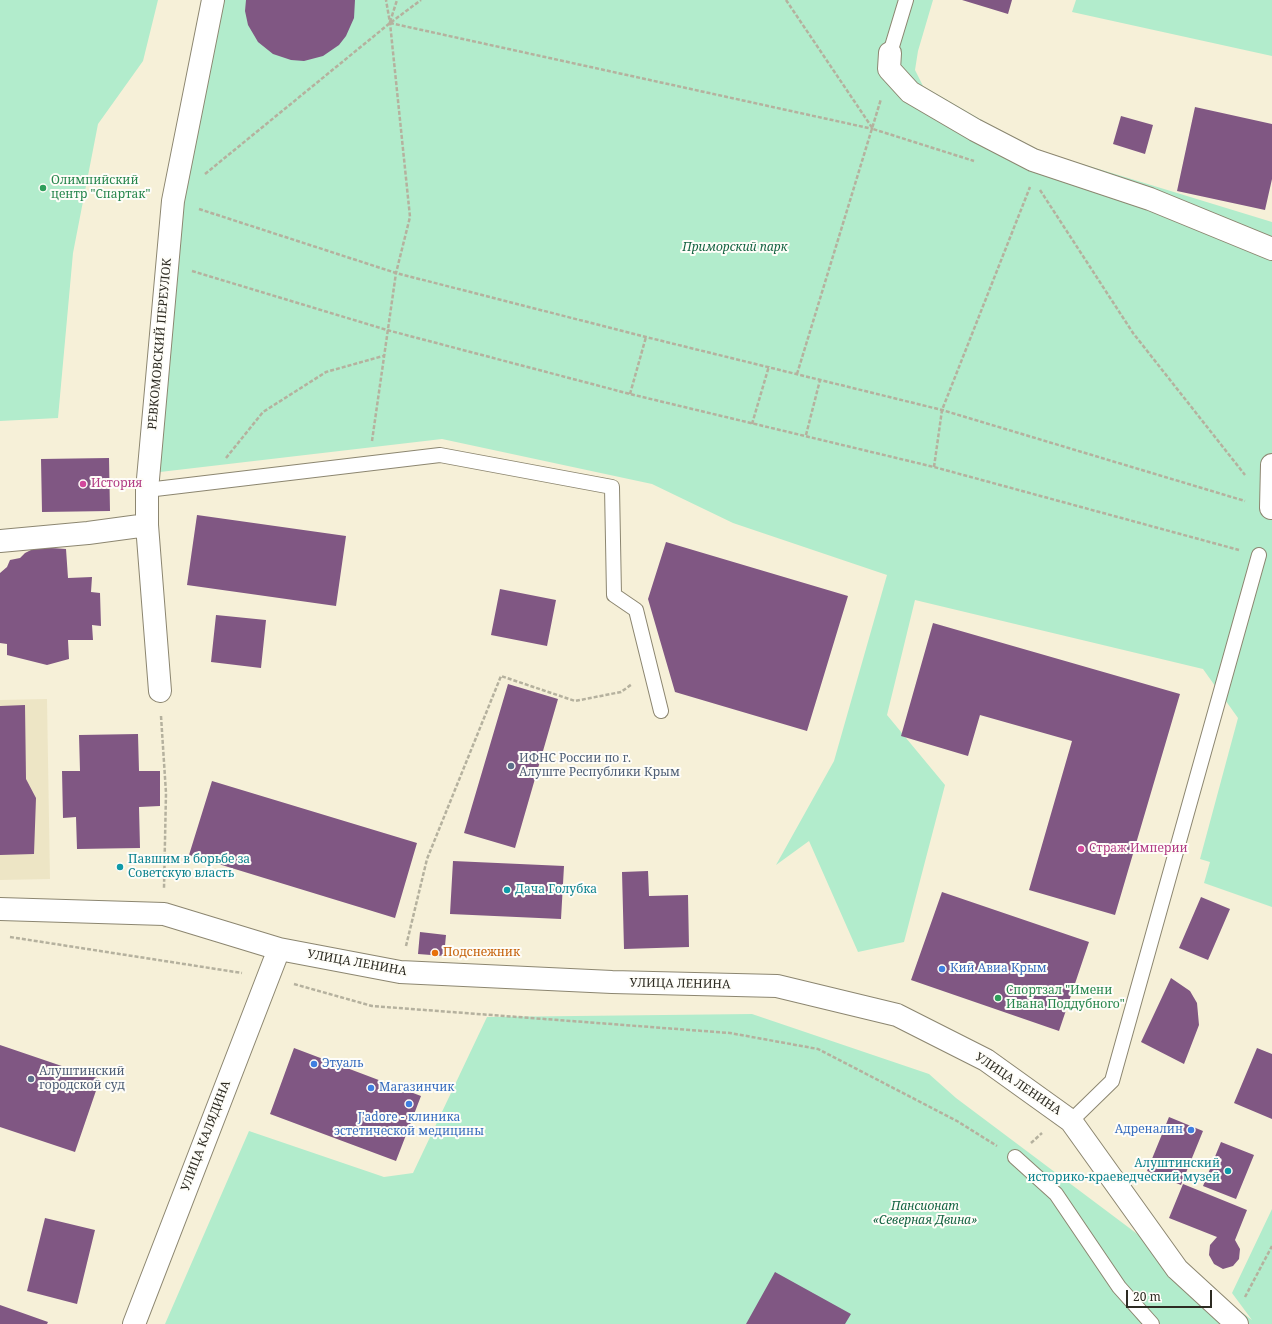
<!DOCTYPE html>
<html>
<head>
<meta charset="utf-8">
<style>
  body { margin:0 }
  #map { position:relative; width:1272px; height:1324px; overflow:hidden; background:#f6f0d8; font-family:"Noto Serif",serif }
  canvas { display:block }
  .scale { position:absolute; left:1126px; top:1290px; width:86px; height:18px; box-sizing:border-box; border:2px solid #2d2b22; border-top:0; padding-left:5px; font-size:12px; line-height:14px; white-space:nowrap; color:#2d2b22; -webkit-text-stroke:3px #fefdf8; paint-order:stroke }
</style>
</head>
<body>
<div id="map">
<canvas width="1272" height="1324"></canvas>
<div class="scale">20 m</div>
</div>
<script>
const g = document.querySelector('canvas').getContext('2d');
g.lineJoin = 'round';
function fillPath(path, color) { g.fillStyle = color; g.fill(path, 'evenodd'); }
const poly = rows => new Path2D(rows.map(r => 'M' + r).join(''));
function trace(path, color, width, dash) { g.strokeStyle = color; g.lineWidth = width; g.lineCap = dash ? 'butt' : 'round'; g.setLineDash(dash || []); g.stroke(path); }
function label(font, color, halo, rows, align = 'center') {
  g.font = font + ' "Noto Serif",serif'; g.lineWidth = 4; g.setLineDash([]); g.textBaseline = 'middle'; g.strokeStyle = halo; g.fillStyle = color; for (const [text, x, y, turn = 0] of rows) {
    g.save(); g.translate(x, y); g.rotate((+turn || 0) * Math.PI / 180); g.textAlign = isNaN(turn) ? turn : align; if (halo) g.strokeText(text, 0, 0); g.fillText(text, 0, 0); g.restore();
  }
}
const built = poly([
  [47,699,50,879,0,880,0,700]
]);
const green = poly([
  [0,0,158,0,143,61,98,124,73,253,58,418,0,421],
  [219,0,933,0,918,51,915,70,923,86,985,122,1043,152,1272,222,1272,907,1204,883,1210,862,1200,859,1238,718,1203,669,915,600,887,715,945,785,904,942,858,952,809,841,776,865,834,761,887,575,733,523,652,484,442,439,160,472,173,201],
  [1076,0,1272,0,1272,56,1072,12],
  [752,1014,929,1074,956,1098,1252,1320,1232,1293,1272,1209,1272,1324,165,1324,249,1131,384,1177,413,1173,487,1017]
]);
const building = poly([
  [246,0,355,0,354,18,346,36,339,45,323,56,304,61,291,60,273,54,258,42,248,25,245,11],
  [962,0,1012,0,1008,14],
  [1195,107,1272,124,1272,179,1265,210,1177,191],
  [1121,116,1153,125,1145,154,1113,144],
  [109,458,110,511,42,512,41,459],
  [197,515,346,536,336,606,187,585],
  [666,542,848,596,807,731,675,692,648,599],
  [37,547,66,549,68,578,92,577,91,592,100,593,101,626,92,625,93,640,68,640,69,659,47,665,7,655,7,644,0,643,0,573,7,567,10,560,20,558,25,553],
  [500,589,556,600,547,646,491,635],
  [216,615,266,620,261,668,211,662],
  [933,623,1180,694,1115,915,1029,890,1072,741,980,715,968,756,901,736],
  [508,684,558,699,515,848,464,833],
  [25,705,26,779,36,798,34,854,0,855,0,706],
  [138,734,139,771,160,771,160,806,139,807,140,848,77,849,76,817,63,818,62,771,80,771,79,735],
  [212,781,417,843,395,918,189,855],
  [453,861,564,866,561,919,450,914],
  [648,871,649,896,688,895,689,947,624,949,622,872],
  [942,892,1089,942,1059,1031,911,980],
  [1201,897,1230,909,1208,960,1179,948],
  [420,932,446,935,444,956,418,954],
  [1171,978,1190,991,1197,1003,1199,1025,1184,1064,1141,1042],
  [0,1045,100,1079,75,1152,0,1127],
  [294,1048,421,1096,396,1161,270,1114],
  [1257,1048,1272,1054,1272,1119,1234,1103],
  [1169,1117,1203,1131,1181,1185,1147,1171],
  [1221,1142,1254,1155,1236,1199,1203,1186],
  [1183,1184,1247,1210,1235,1240,1240,1249,1239,1259,1233,1266,1223,1269,1214,1264,1209,1255,1210,1245,1217,1237,1169,1218],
  [45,1218,95,1230,77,1304,27,1291],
  [775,1272,851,1314,845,1324,746,1324],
  [0,1305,48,1322,47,1324,0,1324]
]);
const path = poly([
  [786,0,873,129,974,161],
  [390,22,397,0],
  [390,23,873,129],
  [205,174,390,23,421,0],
  [1040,190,1133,333,1245,475],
  [199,209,396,273,646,337,942,410,1245,501],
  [192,271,387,330,630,394,934,467,1239,550],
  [797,374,881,99],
  [630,394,646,337],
  [752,424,769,366],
  [806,435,820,380],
  [372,441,396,273,410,217,390,23,386,0],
  [226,458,263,412,326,372,383,356],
  [934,467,942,410,1030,187],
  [161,716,166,793,164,888],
  [10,937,242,973],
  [406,946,427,859,501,676,575,701,621,692,632,684],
  [294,984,372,1006,730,1033,818,1049,957,1121,997,1146],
  [1031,1143,1042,1133],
  [1245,1297,1272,1246]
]);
const lane = poly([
  [890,53,906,0],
  [147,490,440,455,612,487,614,595,636,610,661,711],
  [1071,1121,1112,1081,1259,555],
  [1015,1157,1056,1194,1119,1287,1152,1324]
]);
const street = poly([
  [890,53,889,69,910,92,975,130,1033,160,1150,199,1272,249],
  [1271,508,1272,465],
  [0,541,88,533,147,525],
  [160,691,147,525,147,490,173,201,213,0],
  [0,909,164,914,279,949,400,972,612,982,777,986,897,1015,986,1060,1071,1121,1177,1269,1237,1324],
  [134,1324,279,949]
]);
const markers = [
  [43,188,4,"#2e9e5b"],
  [83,484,4,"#d1479c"],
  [511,766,4,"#5c6f8a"],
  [1081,849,4,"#d1479c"],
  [120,867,4,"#0f9aa8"],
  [507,890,4,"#0f9aa8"],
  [435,953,4,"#e8710a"],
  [942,969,4,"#3f7fe0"],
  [998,998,4,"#2e9e5b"],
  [314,1064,4,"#3f7fe0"],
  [31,1079,4,"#5c6f8a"],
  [371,1088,4,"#3f7fe0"],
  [409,1104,4,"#3f7fe0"],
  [1191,1130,4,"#3f7fe0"],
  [1228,1171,4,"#0f9aa8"]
];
const leisureNames = [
  ["Олимпийский",51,181],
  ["центр \"Спартак\"",51,195],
  ["Спортзал \"Имени",1006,991],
  ["Ивана Поддубного\"",1006,1005]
];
const parkNames = [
  ["Приморский парк",735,248],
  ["Пансионат",925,1207],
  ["«Северная Двина»",925,1221]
];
const streetNames = [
  ["РЕВКОМОВСКИЙ ПЕРЕУЛОК",160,344,-85],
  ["УЛИЦА ЛЕНИНА",357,963,10],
  ["УЛИЦА ЛЕНИНА",680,984,1],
  ["УЛИЦА ЛЕНИНА",1018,1084,34],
  ["УЛИЦА КАЛЯДИНА",206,1136,-69]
];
const hotelNames = [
  ["История",91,484],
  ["Страж Империи",1089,849]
];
const serviceNames = [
  ["ИФНС России по г.",519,759],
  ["Алуште Республики Крым",519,773],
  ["Алуштинский",39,1072],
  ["городской суд",39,1086]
];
const cultureNames = [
  ["Павшим в борьбе за",128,860],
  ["Советскую власть",128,874],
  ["Дача Голубка",515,890],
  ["Алуштинский",1220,1164,"right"],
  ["историко-краеведческий музей",1220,1178,"right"]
];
const foodNames = [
  ["Подснежник",443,953]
];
const shopNames = [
  ["Кий Авиа Крым",950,969],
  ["Этуаль",322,1064],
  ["Магазинчик",379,1088],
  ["J'adore - клиника",409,1118,"center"],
  ["эстетической медицины",409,1132,"center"],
  ["Адреналин",1183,1130,"right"]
];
fillPath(built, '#ede5c5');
fillPath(green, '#b2eccc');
fillPath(building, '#805783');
trace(lane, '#8c8670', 16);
trace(street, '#8c8670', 24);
trace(path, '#b5b19e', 2.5, [4, 2]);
trace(lane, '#fff', 14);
trace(street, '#fff', 22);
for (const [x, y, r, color] of markers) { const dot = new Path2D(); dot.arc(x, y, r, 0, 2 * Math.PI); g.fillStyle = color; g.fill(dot); trace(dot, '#fefdf8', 1.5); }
label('12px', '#27864d', '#fefdf8', leisureNames, 'left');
label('italic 12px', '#146342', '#fefdf8', parkNames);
label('12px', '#2d2b22', '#fefdf8', streetNames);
label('12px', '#b23c85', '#fefdf8', hotelNames, 'left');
label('12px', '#4e5e75', '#fefdf8', serviceNames, 'left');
label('12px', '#0d838f', '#fefdf8', cultureNames, 'left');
label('12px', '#c56008', '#fefdf8', foodNames, 'left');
label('12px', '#366cbe', '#fefdf8', shopNames, 'left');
</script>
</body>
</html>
